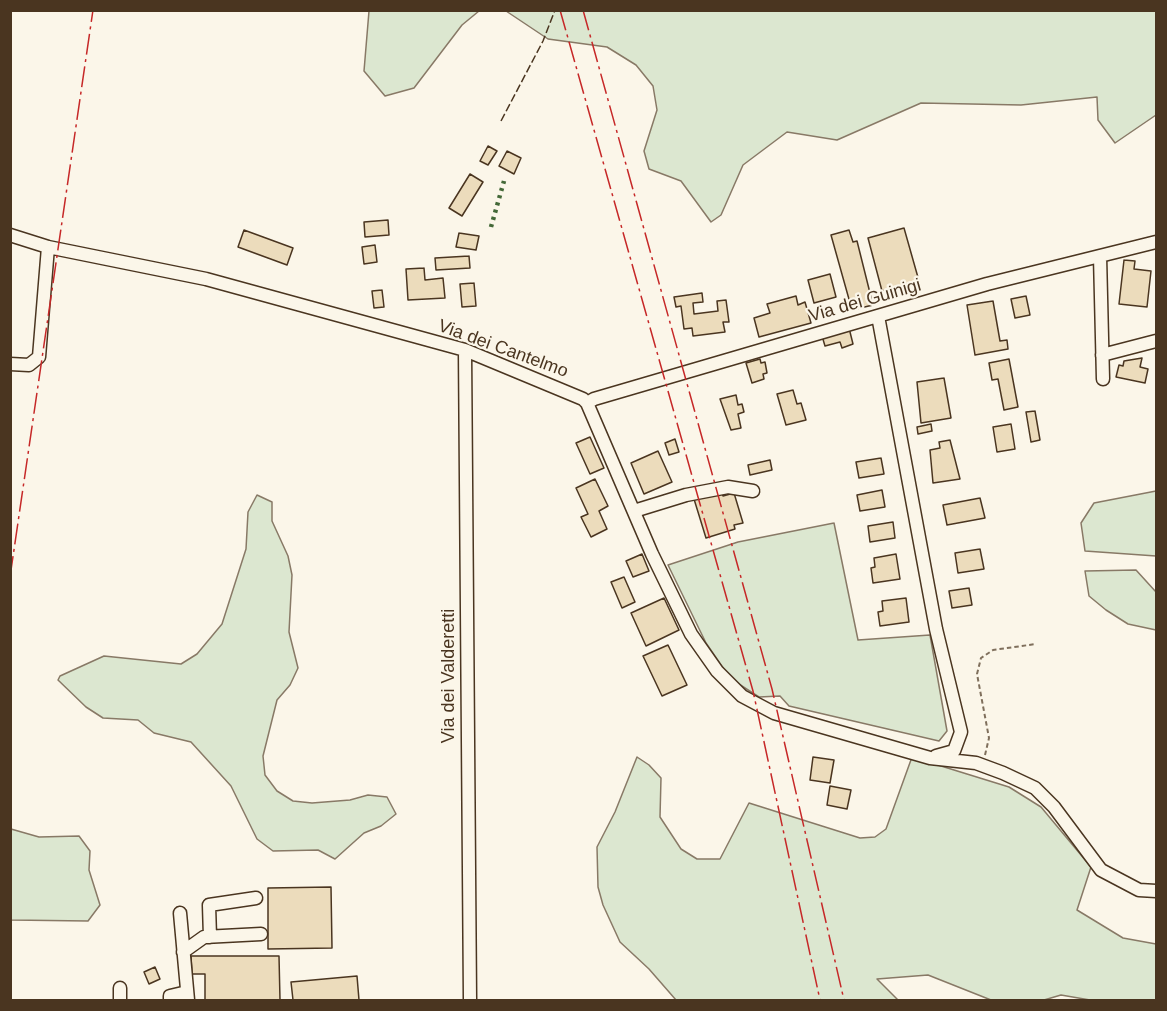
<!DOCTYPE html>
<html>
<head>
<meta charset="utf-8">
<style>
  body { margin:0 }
  #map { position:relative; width:1167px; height:1011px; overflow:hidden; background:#fbf6e9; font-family:Arial,sans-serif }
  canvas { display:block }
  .frame { position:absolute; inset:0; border:12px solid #4a3520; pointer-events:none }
</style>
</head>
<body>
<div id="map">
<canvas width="1167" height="1011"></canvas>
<div class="frame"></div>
</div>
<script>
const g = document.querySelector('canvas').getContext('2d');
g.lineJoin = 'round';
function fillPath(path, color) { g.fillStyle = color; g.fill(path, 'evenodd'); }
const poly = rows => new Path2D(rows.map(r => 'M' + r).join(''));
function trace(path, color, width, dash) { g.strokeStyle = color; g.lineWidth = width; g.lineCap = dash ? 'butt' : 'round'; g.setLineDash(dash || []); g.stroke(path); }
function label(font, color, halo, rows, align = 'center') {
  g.font = font + ' Arial,sans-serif'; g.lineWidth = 4.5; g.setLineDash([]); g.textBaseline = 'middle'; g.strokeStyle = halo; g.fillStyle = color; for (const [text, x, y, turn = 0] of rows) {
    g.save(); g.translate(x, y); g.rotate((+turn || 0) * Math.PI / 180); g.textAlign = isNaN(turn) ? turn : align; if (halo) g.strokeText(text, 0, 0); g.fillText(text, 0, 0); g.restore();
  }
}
const green = poly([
  [369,11,369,10,479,11,462,25,414,88,385,96,364,71,369,11],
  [506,11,1156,11,1156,115,1115,143,1098,120,1097,97,1021,105,921,103,837,140,787,132,743,165,721,215,711,222,681,181,649,169,644,151,657,110,653,86,636,65,607,47,548,39,506,11],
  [1156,491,1156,556,1085,551,1081,523,1094,503,1156,491],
  [257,495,272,502,272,521,288,556,292,575,289,632,298,668,290,685,277,700,263,756,265,775,277,791,293,801,312,803,350,800,368,795,387,797,396,814,381,826,364,833,335,859,318,850,273,851,257,839,231,786,191,742,154,733,138,720,103,718,86,707,58,680,60,676,104,656,181,664,197,654,222,624,246,549,248,512,257,495],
  [834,523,858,640,930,635,947,731,939,741,789,706,780,696,759,697,745,688,730,678,706,643,668,565,738,542,834,523],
  [1136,570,1156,592,1156,630,1128,624,1106,610,1089,596,1085,571,1136,570],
  [637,757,649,765,661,778,660,817,681,849,697,859,720,859,749,803,860,838,875,837,886,829,912,757,1009,787,1041,807,1091,867,1077,910,1123,938,1156,944,1156,1000,1090,1000,1061,995,1044,1000,991,1000,928,975,877,979,898,1000,676,1000,649,969,620,942,603,905,598,887,597,847,615,812,637,757],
  [11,829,39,837,79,836,90,851,89,870,100,905,88,921,11,920,11,829]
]);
const building = poly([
  [488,146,497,151,488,165,480,161,488,146],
  [507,151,521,158,514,174,499,166,507,151],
  [470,174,483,182,462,216,449,208,470,174],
  [388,220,389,235,365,237,364,222,388,220],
  [904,228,919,281,882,291,868,238,904,228],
  [244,230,293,248,287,265,238,247,244,230],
  [849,230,853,242,857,241,873,305,852,310,831,235,849,230],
  [459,233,479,236,476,250,456,247,459,233],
  [375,245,377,262,364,264,362,247,375,245],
  [469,256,470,268,436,270,435,258,469,256],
  [1124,260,1135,261,1134,269,1151,271,1147,307,1119,304,1124,260],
  [424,268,425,280,443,278,445,298,408,300,406,269,424,268],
  [830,274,836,297,814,303,808,280,830,274],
  [474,283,476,306,462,307,460,284,474,283],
  [382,290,384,307,374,308,372,291,382,290],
  [702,293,703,302,693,303,694,314,718,311,717,301,726,300,729,322,723,322,725,332,693,336,692,328,684,329,681,306,676,307,674,297,702,293],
  [796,296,798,305,805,302,811,323,759,337,754,318,770,313,767,304,796,296],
  [1026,296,1030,315,1015,318,1011,299,1026,296],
  [993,301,1000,341,1007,340,1008,349,975,355,967,305,993,301],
  [849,328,853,344,842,348,840,342,825,346,822,336,849,328],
  [1142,358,1140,367,1148,369,1145,383,1116,377,1119,365,1123,366,1124,361,1142,358],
  [760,359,761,363,765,362,767,373,763,374,764,379,752,383,746,363,760,359],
  [1009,359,1018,407,1004,410,998,379,992,380,989,363,1009,359],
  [944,378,951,418,921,423,917,382,944,378],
  [793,390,797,404,801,403,806,420,786,425,777,394,793,390],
  [736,395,738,405,742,404,744,412,738,414,741,428,731,430,720,399,736,395],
  [1035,411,1040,440,1031,442,1026,412,1035,411],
  [931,424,932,431,918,434,917,427,931,424],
  [1011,424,1015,449,997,452,993,427,1011,424],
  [590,437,604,468,590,474,576,443,590,437],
  [675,439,679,452,669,455,665,443,675,439],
  [950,440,960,479,933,483,930,450,940,448,939,442,950,440],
  [658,451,672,482,644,494,631,463,658,451],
  [881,458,884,474,859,478,856,462,881,458],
  [770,460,772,470,750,475,748,465,770,460],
  [595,479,608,506,599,511,607,529,591,537,581,517,588,514,576,488,595,479],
  [882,490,885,507,860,511,857,495,882,490],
  [721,491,723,496,734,493,743,523,734,525,735,529,706,538,694,499,721,491],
  [980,498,985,518,947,525,943,505,980,498],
  [893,522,895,538,870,542,868,526,893,522],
  [980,549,984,569,958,573,955,553,980,549],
  [642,554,649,571,633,577,626,561,642,554],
  [896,554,900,579,873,583,871,568,875,567,874,558,896,554],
  [624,577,635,602,622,608,611,582,624,577],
  [969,588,972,605,952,608,949,591,969,588],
  [664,598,679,630,646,646,631,613,664,598],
  [906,598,909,622,880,626,878,612,883,611,882,601,906,598],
  [668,645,687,685,662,696,643,656,668,645],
  [813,757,834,760,830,783,810,780,813,757],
  [830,786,851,790,847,809,827,805,830,786],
  [331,887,332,948,268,949,268,888,331,887],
  [191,956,279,956,280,1000,205,1000,205,974,192,974,191,956],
  [155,967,160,979,149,984,144,972,155,967],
  [357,976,359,1000,293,1000,291,982,357,976]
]);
const path = poly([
  [985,755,989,738,977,674,981,658,993,650,1036,644]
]);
const minor = poly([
  [10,235,48,247,206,279,465,350,583,399,587,403,652,554,691,634,717,671,742,696,774,713,930,758,976,763,1003,773,1035,788,1054,807,1101,870,1139,890,1156,891],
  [1100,256,1103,379],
  [878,316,936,629,961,732,954,751,936,756],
  [465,350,470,1000],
  [1102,355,1156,341],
  [10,364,29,365,39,357,48,247],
  [587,403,594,399,987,284,1156,242],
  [634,511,686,495,728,487,753,491],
  [180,913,188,1000],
  [210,937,209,905,256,898],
  [183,952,204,937,261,934],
  [120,1000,120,988],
  [170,1000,170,996,187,992]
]);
const hedge = poly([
  [491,227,504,181]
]);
const fence = poly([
  [501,121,543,41,555,10]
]);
const power = poly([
  [560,10,753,691,820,1000],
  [583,10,772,689,844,1000],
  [10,577,93,10]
]);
const streetNames = [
  ["Via dei Guinigi",865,301,-16],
  ["Via dei Cantelmo",503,349,20],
  ["Via dei Valderetti",449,676,-90]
];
fillPath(green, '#dce7d0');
trace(green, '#887966', 1.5);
fillPath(building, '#ecdcbc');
trace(building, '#4a3520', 1.5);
trace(minor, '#4a3520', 15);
trace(path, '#7f6f5c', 2, [4.5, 3]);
trace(minor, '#fbf6e9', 12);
trace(hedge, '#436837', 4.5, [3, 4.5]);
trace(fence, '#4a3520', 1.5, [8, 3]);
trace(power, '#c62828', 1.5, [21, 4.5, 3, 4.5]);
label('18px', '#4a3520', '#fbf6e9', streetNames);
</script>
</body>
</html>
